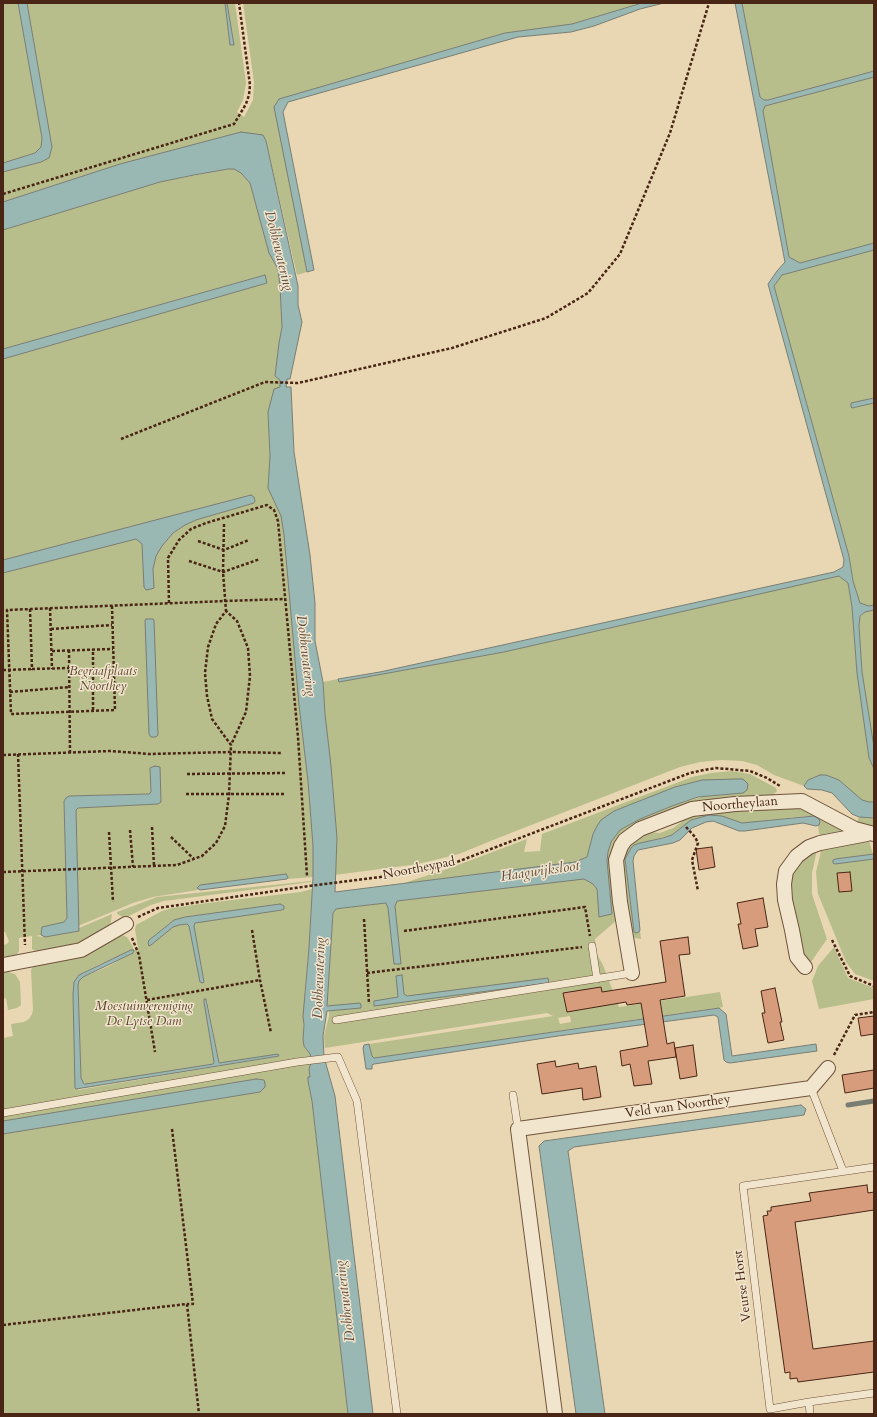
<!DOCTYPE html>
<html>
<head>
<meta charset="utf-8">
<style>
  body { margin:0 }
  #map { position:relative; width:877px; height:1417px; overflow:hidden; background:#e9d7b3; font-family:Cardo,serif }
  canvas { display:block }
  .frame { position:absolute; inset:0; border:4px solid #482515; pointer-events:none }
</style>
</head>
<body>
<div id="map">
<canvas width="877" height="1417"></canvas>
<div class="frame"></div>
</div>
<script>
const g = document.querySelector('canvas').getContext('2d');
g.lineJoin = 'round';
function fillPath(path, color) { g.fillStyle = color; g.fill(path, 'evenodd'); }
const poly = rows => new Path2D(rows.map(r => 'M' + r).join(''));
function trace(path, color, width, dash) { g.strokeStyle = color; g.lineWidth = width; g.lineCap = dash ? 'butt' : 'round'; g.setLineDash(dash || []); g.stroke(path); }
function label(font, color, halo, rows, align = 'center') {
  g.font = font + ' Cardo,serif'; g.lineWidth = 3; g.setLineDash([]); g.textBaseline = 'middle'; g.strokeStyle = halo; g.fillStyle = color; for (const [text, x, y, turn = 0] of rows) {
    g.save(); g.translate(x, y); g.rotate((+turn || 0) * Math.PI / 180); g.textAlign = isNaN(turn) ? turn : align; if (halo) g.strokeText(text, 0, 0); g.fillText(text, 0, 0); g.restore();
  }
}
const green = poly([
  [3,3,18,3,42,138,41,147,35,153,3,163],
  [27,3,225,3,230,45,234,44,227,3,235,3,246,83,243,100,237,112,244,117,253,100,254,82,243,3,642,3,572,24,505,33,279,99,275,107,307,272,297,275,266,141,230,135,120,164,3,202,3,172,41,162,52,147],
  [742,3,874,3,874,71,768,100,764,100,760,97],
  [874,77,874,243,800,263,789,257,763,111,765,106],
  [228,169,234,169,241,173,250,183,269,252,278,269,280,286,282,327,279,343,275,376,280,379,280,387,268,412,270,456,268,488,281,516,284,535,299,705,308,781,313,846,313,877,287,879,288,877,197,888,198,890,153,897,133,903,78,926,76,810,78,808,158,804,150,768,151,792,149,794,69,796,64,801,67,918,64,922,42,927,41,935,35,936,45,937,79,931,79,928,112,914,110,927,87,942,37,952,32,949,32,936,19,938,19,951,16,956,3,961,3,945,7,944,9,941,5,932,3,932,3,573,136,539,142,544,143,549,154,580,153,569,156,556,162,546,173,533,185,525,196,520,254,503,255,501,254,497,251,495,3,560,3,359,267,283,264,275,3,349,3,230,160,182],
  [874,250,874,398,852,403,853,408,874,403,874,605,869,606,860,603,853,581,849,556,774,286,782,275],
  [839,576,848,583,852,607,857,673,869,758,874,769,874,802,869,802,862,800,839,780,826,775,820,775,808,780,804,786,774,775,757,765,742,761,722,760,700,762,680,767,498,838,459,854,418,864,335,875,337,838,325,714,323,682,338,679,339,682,504,652],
  [874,610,874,747,862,672,859,626,860,617,865,612],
  [732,771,750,774,776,788,777,791,771,797,740,799,621,839,617,920,595,939,597,954,603,965,619,1007,720,992,723,1007,374,1058,372,1056,369,1044,553,1016,547,1013,325,1048,324,1036,329,1016,329,1006,327,1006,333,913,336,909,386,903,395,904,397,901,584,878,593,884,597,889,599,917,612,914,607,861,608,852,611,842,620,830,640,819,672,806,704,796,724,795,702,780,675,787,614,811,593,834,587,857,575,862,401,884,450,868,527,839,524,852,540,851,542,834,692,777,711,773],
  [570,1016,571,1022,560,1024,558,1018],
  [800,806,851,830,820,839,818,826,819,825,814,816,796,817,750,823,742,823,709,815,691,820,672,835,634,845,631,848,625,859,626,867,634,932,639,932,640,930,641,939,635,938,632,936,619,867,625,846,648,832,660,833,673,828,693,814],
  [859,817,874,818,874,828,856,823],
  [862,839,869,841,873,854,835,859,835,864,874,859,874,981,855,974,846,962,818,894,816,872,822,847],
  [817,850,812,873,812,894,827,939,809,965,801,950,787,886,795,862],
  [311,881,311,882,164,901,151,905,125,918,117,914,117,912,157,897],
  [312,889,309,948,305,989,303,1040,304,1046,310,1054,312,1060,309,1069,310,1077,308,1081,312,1101,348,1414,3,1414,3,1134,260,1092,265,1087,264,1080,256,1079,3,1121,3,1038,13,1036,11,1024,24,1022,29,1019,32,1014,33,1010,31,970,34,964,118,935,122,935,127,937,132,945,134,950,100,964,79,975,77,978,78,1090,279,1056,219,1063,207,1000,206,999,204,999,214,1062,213,1064,86,1084,82,1082,81,1078,78,985,79,981,83,977,107,967,134,952,134,951,138,948,135,929,136,925,162,911,172,908,207,903,301,892],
  [280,904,282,910,195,923,194,926,204,981,203,983,189,926,187,924,179,925,173,927,149,940,168,925,174,920,185,917],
  [834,947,848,978,874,988,874,999,819,1009,812,981,818,966],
  [3,972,8,972,15,974,20,982,21,1005,17,1008,8,1010,6,998,3,999]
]);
const water = poly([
  [18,3,27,3,52,147,49,158,41,162,3,172,3,163,35,153,41,147,42,138,18,3],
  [225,3,227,3,234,45,230,45,225,3],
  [642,3,664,3,640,9,594,26,571,32,518,37,500,42,288,102,283,112,314,270,307,272,274,107,279,99,505,33,572,24,642,3],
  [735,3,742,3,760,97,764,100,768,100,874,71,874,77,765,106,763,111,789,257,800,263,874,243,874,250,782,275,774,286,849,556,853,581,860,603,869,606,874,605,874,610,865,612,860,616,859,626,862,672,874,747,874,769,869,758,857,673,852,607,848,583,839,576,504,652,339,682,338,679,380,672,834,572,843,567,844,560,768,284,777,271,785,262,735,3],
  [241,132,263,135,266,141,298,286,298,305,302,322,290,379,287,379,286,387,291,387,294,452,310,555,315,603,315,641,323,682,325,714,331,766,337,838,335,892,575,862,587,857,593,834,597,826,601,820,614,811,675,787,702,780,736,779,743,779,748,784,747,790,743,793,698,797,672,806,640,819,620,830,611,842,608,852,607,861,612,914,599,917,597,889,593,884,584,879,397,901,395,906,401,964,394,964,388,908,386,903,343,908,336,909,333,913,327,1006,360,1003,361,1005,361,1008,327,1011,323,1036,324,1057,335,1096,373,1414,348,1414,312,1101,308,1081,308,1077,310,1077,309,1069,312,1060,310,1054,304,1046,303,1040,304,1025,303,1016,309,948,313,877,313,846,308,781,299,705,284,535,281,516,268,488,270,456,268,412,274,389,280,387,280,380,275,376,279,343,282,327,280,286,278,269,269,253,250,183,241,173,234,169,228,169,194,175,160,182,3,230,3,202,120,164,241,132],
  [265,275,267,283,3,359,3,349,265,275],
  [874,398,874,403,852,408,851,407,851,403,874,398],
  [251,495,254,497,255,501,254,503,196,520,185,525,173,533,162,546,156,556,153,569,154,588,151,589,146,590,144,587,142,544,136,539,3,573,3,560,251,495],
  [146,619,153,619,154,620,158,735,156,737,151,737,149,734,145,620,146,619],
  [155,766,160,767,161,802,158,804,78,808,76,810,79,931,45,937,41,935,42,927,64,922,67,918,64,801,66,798,69,796,149,794,151,792,150,768,155,766],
  [820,775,826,775,839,780,862,800,869,802,874,802,874,818,859,817,852,814,832,793,822,790,807,789,804,786,808,780,820,775],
  [709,815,722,816,742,823,814,816,819,819,820,822,819,825,816,826,803,823,745,831,739,831,713,821,706,822,692,828,680,840,673,843,638,850,634,856,633,861,640,930,639,932,636,933,634,932,626,867,625,859,631,848,634,845,640,843,663,838,672,835,691,820,709,815],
  [874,854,874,859,835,864,833,863,833,860,835,859,874,854],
  [286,874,288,877,287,879,200,890,197,888,200,885,286,874],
  [280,904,284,906,284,909,282,910,195,923,194,926,204,982,203,983,200,982,189,926,187,924,179,925,173,927,151,945,149,946,148,943,149,940,168,925,174,920,185,917,280,904],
  [131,950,134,950,133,953,83,977,79,981,78,985,81,1078,84,1084,86,1084,213,1064,214,1062,204,1002,204,999,206,999,219,1063,278,1054,279,1056,76,1089,75,1088,73,994,74,982,79,975,131,950],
  [402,975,404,994,407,996,548,978,549,983,374,1006,374,1001,398,997,396,976,402,975],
  [719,1008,726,1014,732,1056,816,1044,817,1051,730,1063,726,1062,724,1060,718,1017,714,1015,558,1036,374,1064,372,1065,372,1069,366,1069,363,1048,364,1045,369,1044,372,1056,374,1058,719,1008],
  [256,1079,264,1080,265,1083,265,1087,260,1092,3,1134,3,1121,256,1079],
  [801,1105,806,1109,804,1115,574,1147,568,1151,605,1414,576,1414,539,1146,544,1141,801,1105]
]);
const stream = poly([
  [848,1105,874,1101]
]);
const building = poly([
  [712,847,715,867,699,870,696,849,712,847],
  [850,872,852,891,839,892,837,873,850,872],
  [763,898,768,927,755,929,758,946,743,949,738,924,741,924,737,903,763,898],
  [688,937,690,954,679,955,685,996,660,1000,667,1044,674,1042,676,1057,648,1061,652,1084,634,1086,630,1064,622,1066,620,1051,648,1046,641,1003,627,1005,626,1002,567,1012,563,993,601,987,602,992,666,982,660,941,688,937],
  [775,988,782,1022,780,1022,784,1040,768,1043,762,1013,765,1013,761,991,775,988],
  [874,1016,874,1034,861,1036,858,1018,874,1016],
  [693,1045,697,1076,680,1079,675,1048,693,1045],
  [555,1061,556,1067,578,1063,579,1069,596,1066,601,1097,583,1100,582,1088,542,1094,537,1064,555,1061],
  [874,1070,874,1088,845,1093,842,1075,874,1070],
  [867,1185,868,1193,874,1192,874,1210,795,1222,813,1349,874,1341,874,1372,798,1382,797,1378,790,1379,790,1372,785,1373,763,1216,768,1215,767,1211,771,1211,771,1207,811,1201,809,1193,867,1185]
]);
const path = poly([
  [3,194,234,124,246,104,249,95,250,85,239,3],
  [121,439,265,382,298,383,452,348,546,318,588,293,620,254,670,133,709,3],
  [224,524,223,572,226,611],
  [198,541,224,550,249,540],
  [189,561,223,572,260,559],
  [169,603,168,558,179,540,191,529,206,523,267,505,274,510,278,521,298,737,307,876],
  [112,606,115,710,11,714,7,610,225,601,285,599],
  [50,608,52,669],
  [30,609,32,669,69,668],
  [51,629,112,625],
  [69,650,70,753],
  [52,651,113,649],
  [3,670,32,669],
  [10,692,70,687],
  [93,710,93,649],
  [18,754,25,945],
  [3,755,111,751,149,754,231,752,282,753],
  [187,774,286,773],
  [186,794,286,794],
  [152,827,154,866],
  [686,827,695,837,698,843,692,860,698,891],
  [130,830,133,867],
  [109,832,113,902],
  [171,837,194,859],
  [3,872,177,865,202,856,216,843,225,826,229,795,231,745,212,719,207,696,205,673,208,647,216,624,226,611,237,621,248,648,250,676,246,712,231,745],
  [138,917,158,908,309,886,388,876,449,865,648,789,690,773,704,770,716,768,750,771,767,778,780,786],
  [364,919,369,1004],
  [252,930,260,980,271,1033],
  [404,931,585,907,590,936],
  [132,938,139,955,155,1052],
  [832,940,850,976,874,986],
  [367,973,582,947],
  [147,1000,260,980],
  [834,1055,855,1015,874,1012],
  [172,1129,193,1304,187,1304],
  [3,1325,187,1304,199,1414]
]);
const service = poly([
  [592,946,597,979],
  [336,1020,632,973],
  [811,1088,843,1171],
  [513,1095,518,1129],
  [3,1113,297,1062,338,1057,357,1101,397,1414],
  [874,1167,743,1186,770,1409,809,1402,874,1393],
  [809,1402,810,1414]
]);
const minor = poly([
  [3,965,81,950,126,924],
  [805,967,797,957,792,930,785,900,784,884,786,871,797,856,809,847,820,843,867,834],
  [632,973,620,902,616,860,621,846,625,840,640,829,692,809,735,804,802,801,855,829,874,834],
  [555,1414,518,1129,811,1088,828,1068]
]);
const parkNames = [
  ["Begraafplaats",103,672],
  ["Noorthey",103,687],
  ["Moestuinvereniging",144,1007],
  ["De Lytse Dam",144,1022]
];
const streetNames = [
  ["Noortheylaan",740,805,-5],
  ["Noortheypad",419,869,-11],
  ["Veld van Noorthey",678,1107,-8],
  ["Veurse Horst",743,1286,-97]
];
const waterNames = [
  ["Dobbewatering",278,251,76],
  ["Dobbewatering",305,656,83],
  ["Haagwijksloot",540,872,-8],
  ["Dobbewatering",320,978,-88],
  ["Dobbewatering",346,1301,-97]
];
fillPath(green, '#b8be8b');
fillPath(water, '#99b8b3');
trace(water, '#797d74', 1);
trace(stream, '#797d74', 5);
fillPath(building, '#d79c7c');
trace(building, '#482515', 1);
trace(service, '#70523c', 8);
trace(minor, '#70523c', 16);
trace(path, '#482515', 2.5, [3, 2]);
trace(service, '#f1e5ce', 7);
trace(minor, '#f1e5ce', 14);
label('italic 13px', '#5e442d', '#f1e5ce', parkNames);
label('13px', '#482515', '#f1e5ce', streetNames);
label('italic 14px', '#5c4a3c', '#f1e5ce', waterNames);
</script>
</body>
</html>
